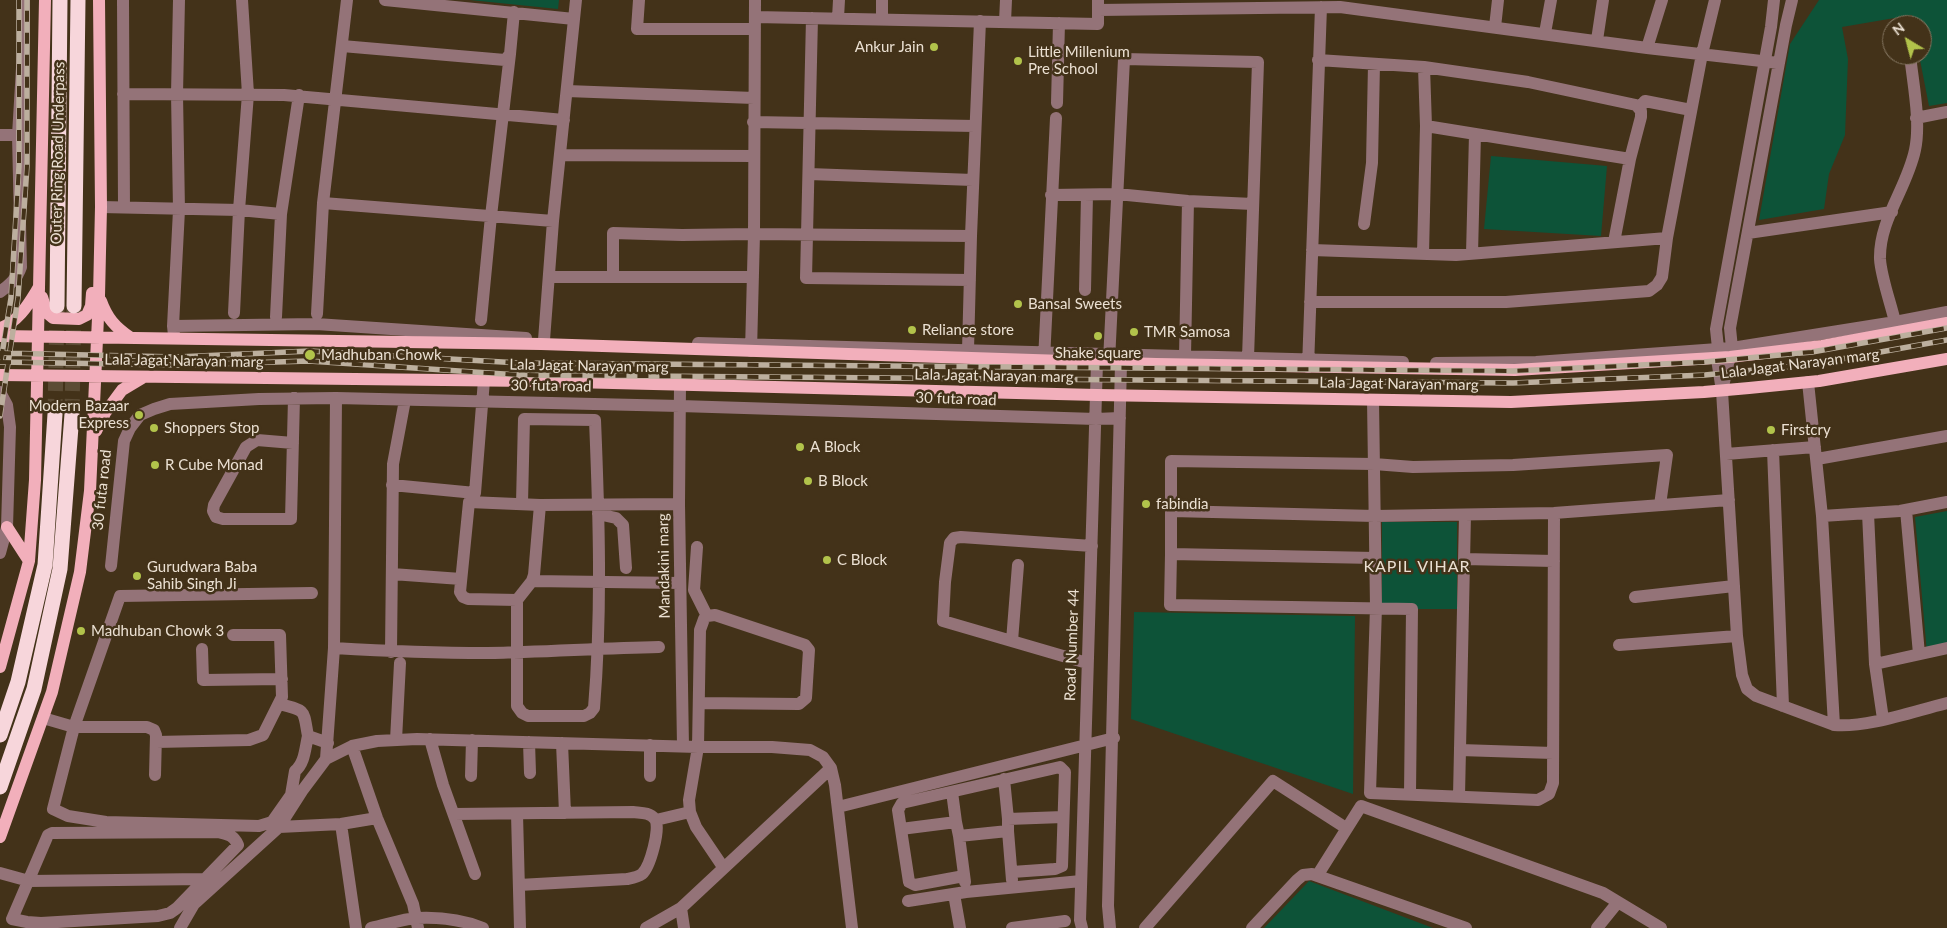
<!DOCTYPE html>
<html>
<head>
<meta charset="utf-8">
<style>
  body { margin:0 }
  #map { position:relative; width:1947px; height:928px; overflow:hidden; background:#433219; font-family:Lato,sans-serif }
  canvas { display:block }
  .north { position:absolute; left:1882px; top:15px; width:50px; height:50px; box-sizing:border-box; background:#433219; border:1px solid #867863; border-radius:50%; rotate:323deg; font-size:14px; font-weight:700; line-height:20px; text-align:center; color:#ebe0d2 }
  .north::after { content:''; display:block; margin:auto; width:18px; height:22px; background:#b2c34b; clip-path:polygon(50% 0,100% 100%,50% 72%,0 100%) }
</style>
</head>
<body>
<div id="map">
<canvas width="1947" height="928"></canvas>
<div class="north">N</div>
</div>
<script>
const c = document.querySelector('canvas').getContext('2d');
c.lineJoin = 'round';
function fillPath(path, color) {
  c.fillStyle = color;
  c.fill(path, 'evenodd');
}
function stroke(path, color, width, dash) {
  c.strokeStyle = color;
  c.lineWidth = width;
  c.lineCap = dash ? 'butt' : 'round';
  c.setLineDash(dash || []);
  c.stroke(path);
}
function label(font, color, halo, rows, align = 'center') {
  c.font = font + ' Lato,sans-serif';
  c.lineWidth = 5;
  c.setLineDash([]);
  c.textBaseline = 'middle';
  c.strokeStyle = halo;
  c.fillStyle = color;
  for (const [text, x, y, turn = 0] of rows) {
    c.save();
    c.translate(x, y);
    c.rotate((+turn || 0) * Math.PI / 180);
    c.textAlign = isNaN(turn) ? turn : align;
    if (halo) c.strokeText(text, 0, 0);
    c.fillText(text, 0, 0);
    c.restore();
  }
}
fillPath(new Path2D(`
  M 470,0 L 559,0 L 558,9 Z
  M 1819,0 L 1947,0 L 1947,103 L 1929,106 L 1919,55 L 1922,55 L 1922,25 L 1914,25 L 1912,15 L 1842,27 L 1848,59 L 1845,135 L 1829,174 L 1824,209 L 1759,220 L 1790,44 Z
  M 1491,156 L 1607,166 L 1601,236 L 1484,229 Z
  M 1947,511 L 1947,648 L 1927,653 L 1915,517 Z
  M 1382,522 L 1457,522 L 1457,609 L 1382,609 Z
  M 1134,612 L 1355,616 L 1353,794 L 1131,719 Z
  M 1309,881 L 1433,928 L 1264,928 Z`), '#0d5338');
stroke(new Path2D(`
  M 55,414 L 57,306
  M 72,414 L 74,306`), '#5c4c35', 15, [15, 8]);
stroke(new Path2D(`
  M 123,0 L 124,207
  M 385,0 L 574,19
  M 639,0 L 637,29 L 755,29
  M 1774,0 L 1771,27 L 1716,329 L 1718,348 L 1717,359 L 1722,391 L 1737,636 L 1742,675 L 1747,689 L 1756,696 L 1834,725 C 1867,728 1914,711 1947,703
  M 1098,10 L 1340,7 L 1647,48 L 1779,63
  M 755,17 L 1098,24 L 1098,0
  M 812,18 L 806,278 L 970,280
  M 838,18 L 839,0
  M 882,19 L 882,0
  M 1005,22 L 1006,0
  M 1495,27 L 1498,0
  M 1545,33 L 1551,0
  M 1597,40 L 1603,0
  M 342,46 L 505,60 L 510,54 L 514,12
  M 1647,48 L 1662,0
  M 1318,60 L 1424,67 L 1528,82 L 1636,105 L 1641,111 L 1641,117 L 1630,159 L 1614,242
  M 567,91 L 754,98
  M 123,94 L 284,95 L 564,120
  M 1057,103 L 1059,23
  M 1639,108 L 1645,101 L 1691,110
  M 1916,118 L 1947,112
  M 753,122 L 975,126
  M 1426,126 L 1630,159
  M 0,135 L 18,135
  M 560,155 L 753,156
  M 809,174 L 973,180
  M 1051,195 L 1117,194 L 1188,201 L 1253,204
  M 323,203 L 553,221
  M 101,207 L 239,210 L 281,214
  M 1364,224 L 1372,163 L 1374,64
  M 1748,233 L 1892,212
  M 1312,250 L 1456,255 L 1667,238
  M 1423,254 L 1426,126 L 1424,67
  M 1472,254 L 1475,134
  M 549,277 L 753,277
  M 613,277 L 613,233 L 682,235 L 754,234 L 971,236
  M 1085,290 L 1087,195
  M 0,292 C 9,285 17,279 21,267 L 18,135 L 24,34 L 24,0
  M 1310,302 L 1506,302 L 1649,291 L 1657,285 L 1662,277 L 1667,238 L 1702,54 L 1715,0
  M 234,313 L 239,210 L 248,94 L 242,0
  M 317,314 L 323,203 L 347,0
  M 276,317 L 281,214 L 299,95
  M 481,320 L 491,216 L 510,54
  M 173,326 L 316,324 L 526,338
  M 1895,329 L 1895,322 C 1891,304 1881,277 1880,259 C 1879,220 1907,188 1915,150 C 1921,122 1913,84 1910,55
  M 174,335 L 173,326 L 179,210 L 177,94 L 179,0
  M 698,343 L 1403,362
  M 541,344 L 544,340 L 553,221 L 576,0
  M 968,350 L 971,236 L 980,21
  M 751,351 L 754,234 L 755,0
  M 1185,356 L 1188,201
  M 1044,360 L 1056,118
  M 1109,361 L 1124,59 L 1258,62 L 1248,358
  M 1436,363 L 1536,362 L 1732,348 L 1895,322 L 1947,312
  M 1308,367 L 1321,7
  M 484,380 L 475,493 L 469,502 L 460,592 L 463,597 L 468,599 L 517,600
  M 1808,382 L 1822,516 L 1834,725
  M 680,385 L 679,504 L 683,746
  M 1723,386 L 1732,348 L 1730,328 L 1786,25 L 1792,0
  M 0,392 L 7,405 L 10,427 L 7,527 L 0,553
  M 1373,400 L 1376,607 L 1370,793 L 1538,800 L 1549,794 L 1553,783 L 1554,513
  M 293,443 L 257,440 L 246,447 L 214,505 L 213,511 L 216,517 L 223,519 L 291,519 L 294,398
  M 1773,450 L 1783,706
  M 1726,454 L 1815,447
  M 1817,459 L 1947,436
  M 392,485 L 475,493
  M 469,502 L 540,505 L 679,504
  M 522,503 L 524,419 L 595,420 C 599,516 602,612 594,708 L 590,713 L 584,716 L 528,716 L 522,713 L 517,706 L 517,600 L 532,581 L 534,575 L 540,505
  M 1906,510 L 1919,654
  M 1172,511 L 1375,516 L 1554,513 L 1729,500
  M 1868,513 L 1875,664 L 1883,719
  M 598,514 L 616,518 L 623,525 L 626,568
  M 1822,516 L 1900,511 L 1947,502
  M 697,547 L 694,590 L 707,616
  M 1171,554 L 1170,605 L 1412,609 L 1410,794
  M 1375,558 L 1171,554 L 1171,461 L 1374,464 L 1413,467 L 1513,465 L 1667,455 L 1660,505
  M 1464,559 L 1554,561
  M 111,566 L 124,441 L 130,428 L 140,415 L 154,409 L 170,404 L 259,399 L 336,398 L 680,406 L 1096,419 L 1120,418
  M 392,574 L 461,579
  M 532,581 L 680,583
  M 1635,597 L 1734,586
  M 1012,641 L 1018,565
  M 1619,645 L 1737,636
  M 334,648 C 385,651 436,653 487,653 C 545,652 602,648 659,647
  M 202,649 L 203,680 L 282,679
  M 391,652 L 393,464 L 405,400
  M 1087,663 L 943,621 L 945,582 L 950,543 L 954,538 L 961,537 L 1092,546
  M 1875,664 L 1947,648
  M 699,703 L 799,704 L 806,698 L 809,650 L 805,645 L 715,615 L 707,616 L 704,619 L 700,630 L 698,747 L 689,800 L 690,812 L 696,827 L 723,867
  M 279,704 C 307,711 303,709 308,736 L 328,743
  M 43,718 L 74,727 L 147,727 L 154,730 L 156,735 L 155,775
  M 308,736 C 305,748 305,763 295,771 L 291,795 L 272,822 L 259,826 L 106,822 L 68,816 L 53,809 L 74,727 L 120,596 L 312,593
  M 430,739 L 443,785 L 475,874
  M 396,740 L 400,663
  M 156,742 L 249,740 L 263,735 L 282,697 L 280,635 L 233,635
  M 529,742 L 530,773
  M 562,743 L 565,813
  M 352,746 L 377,818 L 413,904 L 418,928
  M 1460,750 L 1553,753
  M 326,759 L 334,648 L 336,398
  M 471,776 L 472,740
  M 650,776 L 650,745
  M 1004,779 L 1008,819
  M 952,792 L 956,822
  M 1459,796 L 1465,515
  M 838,807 L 1114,738
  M 454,814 L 633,812 C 641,813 649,812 655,819 C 661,828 650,867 642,874 C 638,877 632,878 627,879 L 519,885
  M 517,814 L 520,928
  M 656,820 L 690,812
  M 341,824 L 356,928
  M 279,827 L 341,824 L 377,818
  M 901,829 L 956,822 L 959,836
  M 1008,831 L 1008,819 L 1063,817
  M 218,832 C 227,834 234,835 238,845 L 177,908 L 170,913 L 158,916 L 41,923 L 27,922 L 12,919 L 48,835 L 52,833 Z
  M 0,873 L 29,881 L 205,879
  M 964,876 L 915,885 L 909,882 L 898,810 L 902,803 L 1060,767 L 1065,772 L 1062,866 L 1055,869 L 1012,872
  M 1317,876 L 1361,806 L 1603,893 L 1661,928
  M 965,882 L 959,836 L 1008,831 L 1012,880
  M 954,894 L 960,928
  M 908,901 L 966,892 L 1081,881
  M 681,908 L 684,928
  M 180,928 L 194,904 L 279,827 L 302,791 L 326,759 L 352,746 L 377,741 L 417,739 L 698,747 L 772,747 L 810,750 L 823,757 L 831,768 L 835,785 L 852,928
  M 371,928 C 386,925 402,919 417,918 C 438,917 463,920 483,928
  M 646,928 L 681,908 L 831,768
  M 1012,928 L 1065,921
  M 1082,928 L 1080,920 L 1097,362
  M 1110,928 L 1108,906 L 1121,363
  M 1145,928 L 1273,781 L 1346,828
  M 1252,928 L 1297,880 L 1303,875 L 1312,874 L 1466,928
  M 1597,928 L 1618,902`), '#947378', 12);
stroke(new Path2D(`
  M 42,297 L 47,313 L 53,318 L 79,319 L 87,315 L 91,306 L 92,293
  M 101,301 C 107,318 115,327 131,338
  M 0,328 C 19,322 29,303 39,287
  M 0,336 L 541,344 L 1156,364 L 1515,370 L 1730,357 L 1822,346 L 1947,323
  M 0,375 L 532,381 L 1097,395 L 1511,402 L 1704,392 L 1749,388 L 1819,381 L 1947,359
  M 96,431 L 105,413 L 122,390 L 142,378
  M 7,527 L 29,561
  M 0,667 L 29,561 L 35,480 L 45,0
  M 0,837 L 52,692 L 80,572 L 90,491 L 99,296 L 101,207 L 99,0`), '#f2afbb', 12);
stroke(new Path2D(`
  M 57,306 L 60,0
  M 74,306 L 78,0
  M 0,735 L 18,682 L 45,565 L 55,414
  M 0,787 L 34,689 L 60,569 L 72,414`), '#f7d6db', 15);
const rail = new Path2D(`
  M 0,353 L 177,357 L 310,351 L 520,363 L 1513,371 L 1704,362 L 1812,352 L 1947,328
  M 1,360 L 11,298 L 19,166 L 19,0
  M 0,362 L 178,365 L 309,361 L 519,375 L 1513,383 L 1705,375 L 1814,364 L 1947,340
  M 0,416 L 18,298 L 27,166 L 27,0`);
stroke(rail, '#bcaf9e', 5.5);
stroke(rail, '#433219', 4, [11]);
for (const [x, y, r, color] of [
  [934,47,5,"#b2c34b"],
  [1018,61,5,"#b2c34b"],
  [1018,304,5,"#b2c34b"],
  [912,330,5,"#b2c34b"],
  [1134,332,5,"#b2c34b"],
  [1098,336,5,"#b2c34b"],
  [310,355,6,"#b2c34b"],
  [139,415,5,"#b2c34b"],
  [154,428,5,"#b2c34b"],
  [1771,430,5,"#b2c34b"],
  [800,447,5,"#b2c34b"],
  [155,465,5,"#b2c34b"],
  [808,481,5,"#b2c34b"],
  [1146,504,5,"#b2c34b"],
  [827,560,5,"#b2c34b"],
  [137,576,5,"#b2c34b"],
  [81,631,5,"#b2c34b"]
]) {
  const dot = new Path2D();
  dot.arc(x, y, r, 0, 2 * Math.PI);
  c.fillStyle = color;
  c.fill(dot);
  stroke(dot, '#433219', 2);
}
label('15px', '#ebe0d2', '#433219', [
  ["Ankur Jain",924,47,"right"],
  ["Little Millenium",1028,52],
  ["Pre School",1028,69],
  ["Bansal Sweets",1028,304],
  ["Reliance store",922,330],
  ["TMR Samosa",1144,332],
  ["Shake square",1098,353,"center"],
  ["Madhuban Chowk",321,355],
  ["Modern Bazaar",129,406,"right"],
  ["Express",129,423,"right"],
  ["Shoppers Stop",164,428],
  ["Firstcry",1781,430],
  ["A Block",810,447],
  ["R Cube Monad",165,465],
  ["B Block",818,481],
  ["fabindia",1156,504],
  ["C Block",837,560],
  ["Gurudwara Baba",147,567],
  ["Sahib Singh Ji",147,584],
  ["Madhuban Chowk 3",91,631]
], 'left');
label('15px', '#ebe0d2', '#433219', [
  ["Outer Ring Road Underpass",58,153,-89],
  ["Lala Jagat Narayan marg",184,361,1],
  ["Lala Jagat Narayan marg",1800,364,-7],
  ["Lala Jagat Narayan marg",589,366,1],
  ["Lala Jagat Narayan marg",994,376,1],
  ["Lala Jagat Narayan marg",1399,384,1],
  ["30 futa road",551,386,1],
  ["30 futa road",956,399,2],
  ["30 futa road",102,490,-84],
  ["Mandakini marg",664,566,-91],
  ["Road Number 44",1072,645,-88]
]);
c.letterSpacing = '1px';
label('16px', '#ebe0d2', '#433219', [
  ["KAPIL VIHAR",1417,567]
]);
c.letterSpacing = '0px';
</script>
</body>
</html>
